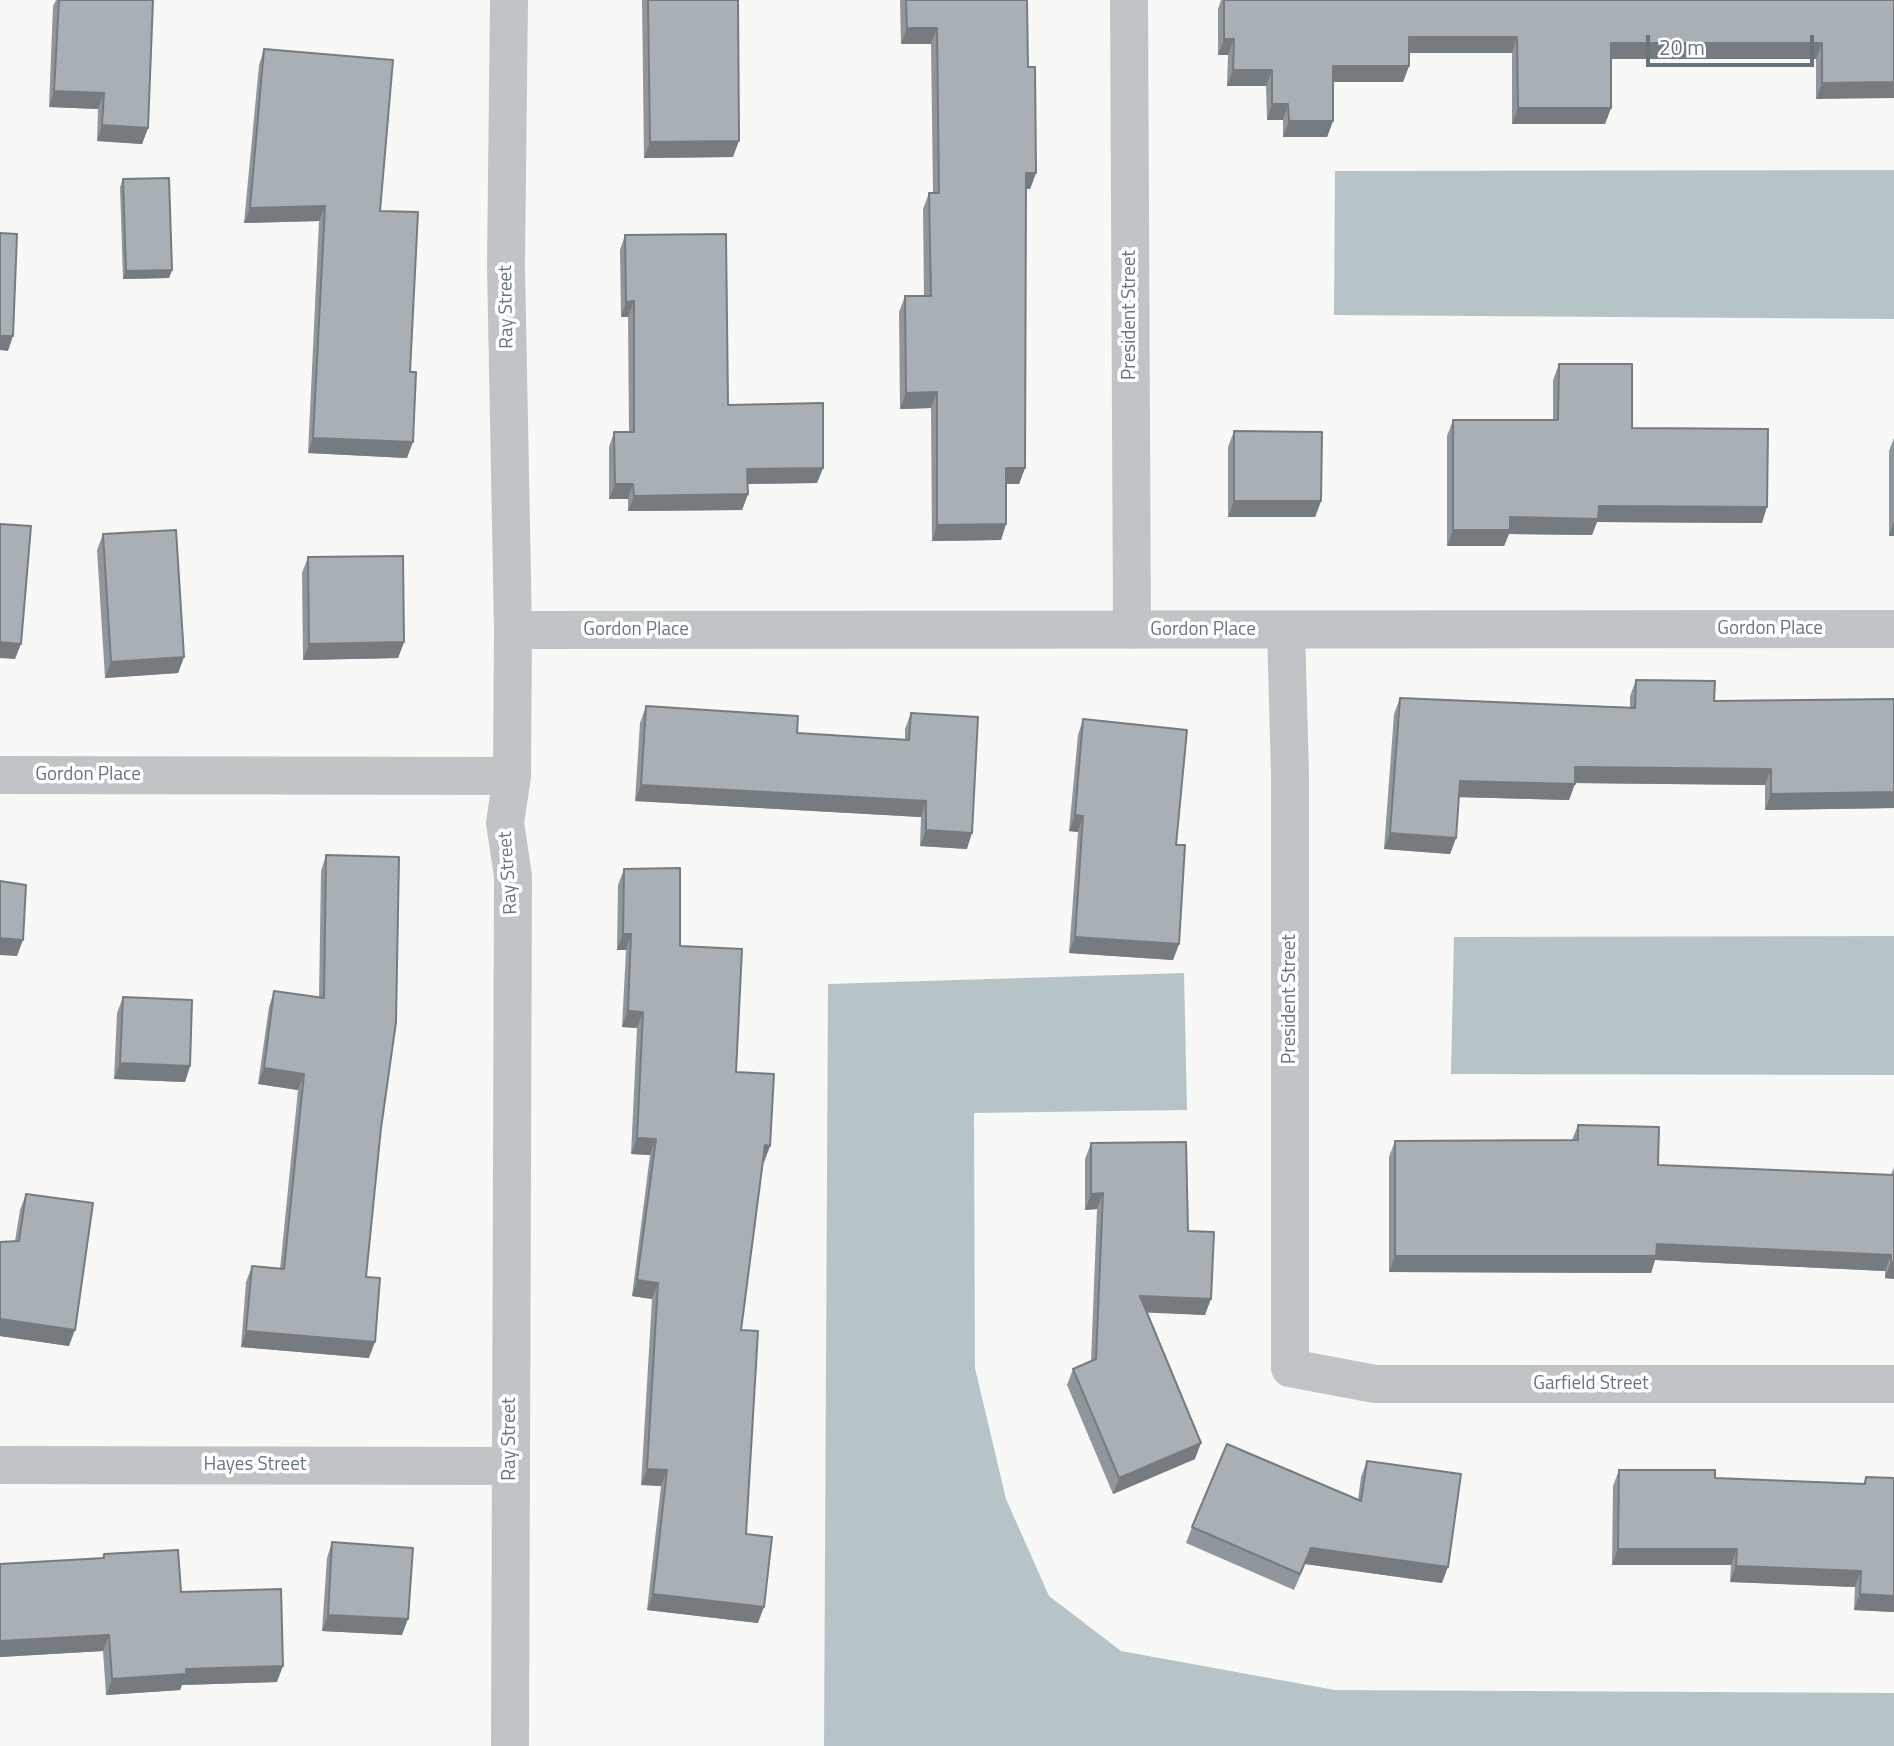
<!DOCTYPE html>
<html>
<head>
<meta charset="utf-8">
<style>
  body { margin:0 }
  #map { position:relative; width:1894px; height:1746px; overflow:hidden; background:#f8f8f6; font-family:"Titillium Web",sans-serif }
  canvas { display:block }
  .scale { position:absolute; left:1646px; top:35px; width:168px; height:32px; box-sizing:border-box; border:4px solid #66767f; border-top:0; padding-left:9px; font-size:21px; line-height:24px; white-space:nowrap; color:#66767f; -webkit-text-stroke:5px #fff; paint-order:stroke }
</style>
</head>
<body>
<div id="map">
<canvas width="1894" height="1746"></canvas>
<div class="scale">20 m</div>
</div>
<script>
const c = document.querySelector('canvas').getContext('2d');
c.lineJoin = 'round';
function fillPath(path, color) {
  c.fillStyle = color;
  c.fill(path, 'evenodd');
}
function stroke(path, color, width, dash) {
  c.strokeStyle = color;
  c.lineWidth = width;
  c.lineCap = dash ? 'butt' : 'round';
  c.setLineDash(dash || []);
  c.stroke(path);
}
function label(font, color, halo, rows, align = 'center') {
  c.font = font + ' "Titillium Web",sans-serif';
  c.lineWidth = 7;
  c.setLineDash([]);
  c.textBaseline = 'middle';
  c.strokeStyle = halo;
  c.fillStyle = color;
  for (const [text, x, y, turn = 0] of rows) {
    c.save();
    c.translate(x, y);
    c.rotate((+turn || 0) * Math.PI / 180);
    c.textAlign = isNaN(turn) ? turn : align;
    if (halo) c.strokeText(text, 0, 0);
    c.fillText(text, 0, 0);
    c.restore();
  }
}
fillPath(new Path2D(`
  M 1894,170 L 1894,319 L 1334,315 L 1335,171 Z
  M 1894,936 L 1894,1075 L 1451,1074 L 1454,937 Z
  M 1184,973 L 1187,1110 L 974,1113 L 975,1368 L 1006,1499 L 1049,1596 L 1121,1651 L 1335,1690 L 1894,1693 L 1894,1746 L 824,1746 L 828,984 Z`), '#b7c4c7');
stroke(new Path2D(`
  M 509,0 L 506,265 L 513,630 L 512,776 L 505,823 L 513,876 L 510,1746
  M 1129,0 L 1132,630
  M 513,630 L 1894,629
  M 1286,630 L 1290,774 L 1290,1368 L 1375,1384 L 1894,1384
  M 0,775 L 512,776
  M 0,1465 L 510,1466`), '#c0c4c7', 38);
fillPath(new Path2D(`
  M 56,0 L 153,0 L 148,128 L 142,144 L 97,141 L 98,109 L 49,107 L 53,6 Z
  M 642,0 L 738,0 L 733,157 L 644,158 Z
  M 900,0 L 1027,0 L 1028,67 L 1036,173 L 1030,189 L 1026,189 L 1025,468 L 1019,484 L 1006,484 L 1006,524 L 1001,540 L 932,541 L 931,408 L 900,409 L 899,312 L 905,296 L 924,296 L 923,209 L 929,193 L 933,193 L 931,44 L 901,44 Z
  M 1221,0 L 1894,0 L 1816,99 L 1816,59 L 1611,59 L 1611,108 L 1605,124 L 1512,124 L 1512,53 L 1409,53 L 1409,66 L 1403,82 L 1333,82 L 1333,121 L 1327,137 L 1283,137 L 1283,120 L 1267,120 L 1266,86 L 1227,86 L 1228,55 L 1218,55 L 1218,9 Z
  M 264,49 L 380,211 L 410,372 L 407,458 L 308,453 L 319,221 L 244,223 L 259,65 Z
  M 123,179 L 172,270 L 169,278 L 123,279 L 120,187 Z
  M 625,235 L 728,405 L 823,468 L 817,483 L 748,484 L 748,494 L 742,510 L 628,511 L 628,499 L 609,499 L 609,447 L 614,432 L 629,432 L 628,317 L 621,317 L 620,250 Z
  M 1559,364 L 1632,428 L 1762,523 L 1597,522 L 1592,535 L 1509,534 L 1504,546 L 1447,546 L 1447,436 L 1453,420 L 1553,420 L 1553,380 Z
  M 1234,431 L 1321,501 L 1315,517 L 1228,517 L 1228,447 Z
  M 1894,438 L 1894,536 L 1889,536 L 1889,451 Z
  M 103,534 L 184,657 L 178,673 L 105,678 L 97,550 Z
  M 308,557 L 404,642 L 398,658 L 303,660 L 302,573 Z
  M 1636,680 L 1714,701 L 1894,699 L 1894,808 L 1765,810 L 1765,785 L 1575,783 L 1569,800 L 1458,797 L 1456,838 L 1450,854 L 1384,849 L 1394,714 L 1400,698 L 1630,707 L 1630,696 Z
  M 646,706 L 797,733 L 905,740 L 905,729 L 911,713 L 967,849 L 920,846 L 921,817 L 635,801 L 640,723 Z
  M 1083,719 L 1176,845 L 1179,944 L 1173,960 L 1069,953 L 1078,832 L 1069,831 L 1078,735 Z
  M 326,855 L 381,1128 L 366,1277 L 369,1358 L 241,1347 L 246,1282 L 252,1266 L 280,1269 L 298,1090 L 258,1084 L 269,1007 L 274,991 L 319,997 L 321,871 Z
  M 624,869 L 680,946 L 736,1072 L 770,1146 L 764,1162 L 763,1162 L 741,1330 L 746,1534 L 758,1623 L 647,1610 L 661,1486 L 641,1485 L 652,1299 L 632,1296 L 650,1155 L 631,1154 L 637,1028 L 622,1027 L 626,950 L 617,950 L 618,885 Z
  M 123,997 L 190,1066 L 185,1082 L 114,1079 L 117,1013 Z
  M 1578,1125 L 1658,1165 L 1891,1175 L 1894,1167 L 1894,1279 L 1885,1278 L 1885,1271 L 1655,1260 L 1651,1273 L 1389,1272 L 1389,1157 L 1395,1141 L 1572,1140 Z
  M 1091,1143 L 1188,1231 L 1205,1315 L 1147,1312 L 1195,1459 L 1113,1494 L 1067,1385 L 1073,1369 L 1091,1362 L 1097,1209 L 1085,1210 L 1085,1159 Z
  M 26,1194 L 69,1346 L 0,1336 L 0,1242 L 15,1241 L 20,1210 Z
  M 1367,1461 L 1442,1583 L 1305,1564 L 1294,1590 L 1186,1543 L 1192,1527 L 1358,1500 L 1361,1477 Z
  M 1619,1470 L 1715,1478 L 1863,1484 L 1866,1477 L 1894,1612 L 1854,1610 L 1855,1587 L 1730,1582 L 1731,1565 L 1612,1565 L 1613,1486 Z
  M 332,1542 L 402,1635 L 322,1631 L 327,1558 Z
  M 104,1554 L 181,1592 L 277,1682 L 182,1685 L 180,1690 L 106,1695 L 103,1651 L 0,1657 L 0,1564 L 102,1558 Z`), '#90979c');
fillPath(new Path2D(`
  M 907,28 L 937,28 L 931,44 L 901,44 Z
  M 1409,37 L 1517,37 L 1512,53 L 1403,53 Z
  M 1224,39 L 1234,39 L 1228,55 L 1218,55 Z
  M 1611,43 L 1822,43 L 1816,59 L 1605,59 Z
  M 1333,66 L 1409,66 L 1403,82 L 1328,82 Z
  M 1233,70 L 1272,70 L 1266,86 L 1227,86 Z
  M 1894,82 L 1894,98 L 1816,99 L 1822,83 Z
  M 54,91 L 104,93 L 98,109 L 49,107 Z
  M 1272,104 L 1288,104 L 1283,120 L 1267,120 Z
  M 1518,108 L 1611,108 L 1605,124 L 1512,124 Z
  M 1289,121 L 1333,121 L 1327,137 L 1283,137 Z
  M 102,125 L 148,128 L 142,144 L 97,141 Z
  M 739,141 L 733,157 L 644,158 L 650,142 Z
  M 1026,173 L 1036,173 L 1030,189 L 1020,189 Z
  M 325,206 L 319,221 L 244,223 L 250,208 Z
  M 172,270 L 169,278 L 123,279 L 126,271 Z
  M 634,301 L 628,317 L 621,317 L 626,302 Z
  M 0,336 L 13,336 L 8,351 L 0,350 Z
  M 937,392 L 931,408 L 900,409 L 906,393 Z
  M 313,438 L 413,442 L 407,458 L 308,453 Z
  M 823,468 L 817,483 L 742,484 L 747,469 Z
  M 1006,468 L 1025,468 L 1019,484 L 1000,484 Z
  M 615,484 L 633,484 L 628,499 L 609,499 Z
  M 748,494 L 742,510 L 628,511 L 634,496 Z
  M 1234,501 L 1321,501 L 1315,517 L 1228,517 Z
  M 1599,506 L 1767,507 L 1762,523 L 1597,522 L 1592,535 L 1509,534 L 1504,546 L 1447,546 L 1453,530 L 1510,517 Z
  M 1894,521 L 1894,536 L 1889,536 Z
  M 1006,524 L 1001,540 L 932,541 L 937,525 Z
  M 0,642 L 21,644 L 15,659 L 0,658 Z
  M 404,642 L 398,658 L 303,660 L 309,644 Z
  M 184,657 L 178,673 L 105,678 L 111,662 Z
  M 1575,767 L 1771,769 L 1765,785 L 1570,783 Z
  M 1460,781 L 1575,784 L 1569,800 L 1454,797 Z
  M 641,785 L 926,801 L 921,817 L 635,801 Z
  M 1894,792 L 1894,808 L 1765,810 L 1771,794 Z
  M 1075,815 L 1083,816 L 1078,832 L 1069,831 Z
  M 926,830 L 972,833 L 967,849 L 920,846 Z
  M 1390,833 L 1456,838 L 1450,854 L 1384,849 Z
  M 623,934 L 631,934 L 626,950 L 617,950 Z
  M 1075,937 L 1179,944 L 1173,960 L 1069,953 Z
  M 0,938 L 23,940 L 17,956 L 0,955 Z
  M 628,1011 L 643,1012 L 637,1028 L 622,1027 Z
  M 120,1063 L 190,1066 L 185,1082 L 114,1079 Z
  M 264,1068 L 304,1074 L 298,1090 L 258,1084 Z
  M 637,1138 L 656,1139 L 650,1155 L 631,1154 Z
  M 765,1145 L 770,1146 L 764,1162 L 759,1161 Z
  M 1103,1193 L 1097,1209 L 1085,1210 L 1091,1194 Z
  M 1657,1244 L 1891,1255 L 1885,1271 L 1655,1260 L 1651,1273 L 1389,1272 L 1395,1256 Z
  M 1891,1262 L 1894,1262 L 1894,1279 L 1885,1278 Z
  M 637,1280 L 658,1283 L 652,1299 L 632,1296 Z
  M 1140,1296 L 1211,1299 L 1205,1315 L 1134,1312 Z
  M 0,1319 L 75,1330 L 69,1346 L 0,1336 Z
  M 246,1331 L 375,1342 L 369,1358 L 241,1347 Z
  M 1201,1443 L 1195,1459 L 1113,1494 L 1119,1478 Z
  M 647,1469 L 667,1470 L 661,1486 L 641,1485 Z
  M 1311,1548 L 1448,1567 L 1442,1583 L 1305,1564 L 1294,1590 Z
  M 1618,1549 L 1737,1549 L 1731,1565 L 1612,1565 Z
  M 1736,1566 L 1861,1571 L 1855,1587 L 1730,1582 Z
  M 653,1594 L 764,1607 L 758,1623 L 647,1610 Z
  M 1860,1594 L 1894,1596 L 1894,1612 L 1854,1610 Z
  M 328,1615 L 408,1619 L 402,1635 L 322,1631 Z
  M 109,1635 L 103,1651 L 0,1657 L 0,1641 Z
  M 283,1666 L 277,1682 L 182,1685 L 180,1690 L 106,1695 L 112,1679 L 186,1669 Z`), '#767b7f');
const building = new Path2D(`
  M 59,0 L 153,0 L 148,128 L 102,125 L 104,93 L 54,91 Z
  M 648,0 L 738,0 L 739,141 L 650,142 Z
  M 906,0 L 1027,0 L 1028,67 L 1035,67 L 1036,173 L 1026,173 L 1025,468 L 1006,468 L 1006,524 L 937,525 L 937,392 L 906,393 L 905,296 L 931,296 L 929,193 L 939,193 L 937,28 L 907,28 Z
  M 1224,0 L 1894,0 L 1894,82 L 1822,83 L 1822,43 L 1611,43 L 1611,108 L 1518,108 L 1517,37 L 1409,37 L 1409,66 L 1333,66 L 1333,121 L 1289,121 L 1288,104 L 1272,104 L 1272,70 L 1233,70 L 1234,39 L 1224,39 Z
  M 264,49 L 393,60 L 380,211 L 418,212 L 410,372 L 416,372 L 413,442 L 313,438 L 325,206 L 250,208 Z
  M 169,178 L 172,270 L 126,271 L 123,179 Z
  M 0,233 L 17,234 L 13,336 L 0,336 Z
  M 726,234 L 728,405 L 823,403 L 823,468 L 747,469 L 748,494 L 634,496 L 633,484 L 615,484 L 614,432 L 634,432 L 634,301 L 626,302 L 625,235 Z
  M 1559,364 L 1632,364 L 1632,428 L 1768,429 L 1767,507 L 1599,506 L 1598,519 L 1510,517 L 1510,530 L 1453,530 L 1453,420 L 1558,420 Z
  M 1234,431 L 1322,432 L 1321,501 L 1234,501 Z
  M 0,524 L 31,526 L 21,644 L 0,642 Z
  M 176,530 L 184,657 L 111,662 L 103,534 Z
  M 403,556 L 404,642 L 309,644 L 308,557 Z
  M 1636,680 L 1715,681 L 1714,701 L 1894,699 L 1894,792 L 1771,794 L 1771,769 L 1575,767 L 1575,784 L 1460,781 L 1456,838 L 1390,833 L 1400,698 L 1635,708 Z
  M 646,706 L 798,716 L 797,733 L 909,740 L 911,713 L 978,717 L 972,833 L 926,830 L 926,801 L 641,785 Z
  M 1083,719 L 1187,730 L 1176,845 L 1185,845 L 1179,944 L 1075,937 L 1083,816 L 1075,815 Z
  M 326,855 L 399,857 L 396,1022 L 381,1128 L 366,1277 L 380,1278 L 375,1342 L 246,1331 L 252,1266 L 284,1269 L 304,1074 L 264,1068 L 274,991 L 324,998 Z
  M 680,868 L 680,946 L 742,949 L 736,1072 L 774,1074 L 770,1146 L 765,1145 L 741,1330 L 758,1331 L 746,1534 L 772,1537 L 764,1607 L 653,1594 L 667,1470 L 647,1469 L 658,1283 L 637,1280 L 656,1139 L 637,1138 L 643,1012 L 628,1011 L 631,934 L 623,934 L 624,869 Z
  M 0,881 L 26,885 L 23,940 L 0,938 Z
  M 123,997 L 192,1000 L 190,1066 L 120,1063 Z
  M 1578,1125 L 1659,1127 L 1658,1165 L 1894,1175 L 1894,1262 L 1891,1262 L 1891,1255 L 1657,1244 L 1656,1256 L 1395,1256 L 1395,1141 L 1578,1140 Z
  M 1186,1142 L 1188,1231 L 1214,1232 L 1211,1299 L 1140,1296 L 1201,1443 L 1119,1478 L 1073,1369 L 1096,1359 L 1103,1193 L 1091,1194 L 1091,1143 Z
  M 26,1194 L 93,1203 L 75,1330 L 0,1319 L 0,1242 L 19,1241 Z
  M 1227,1444 L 1361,1501 L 1367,1461 L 1461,1474 L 1448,1567 L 1311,1548 L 1300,1574 L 1192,1527 Z
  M 1619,1470 L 1715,1470 L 1715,1478 L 1865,1484 L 1866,1477 L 1894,1478 L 1894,1596 L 1860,1594 L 1861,1571 L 1736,1566 L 1737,1549 L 1618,1549 Z
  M 332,1542 L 413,1548 L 408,1619 L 328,1615 Z
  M 178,1550 L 181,1592 L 281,1589 L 283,1666 L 186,1669 L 186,1674 L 112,1679 L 109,1635 L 0,1641 L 0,1564 L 104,1558 L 104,1554 Z`);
fillPath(building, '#a8b0b5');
stroke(building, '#767b7f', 2);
label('19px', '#66767f', '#fff', [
  ["Ray Street",507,307,-91],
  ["President Street",1130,315,-90],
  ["Gordon Place",1770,629],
  ["Gordon Place",636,630],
  ["Gordon Place",1203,630],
  ["Gordon Place",88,775],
  ["Ray Street",509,873,-94],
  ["President Street",1290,999,-90],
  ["Garfield Street",1591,1384],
  ["Ray Street",510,1439,-90],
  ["Hayes Street",255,1465]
]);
</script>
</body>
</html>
